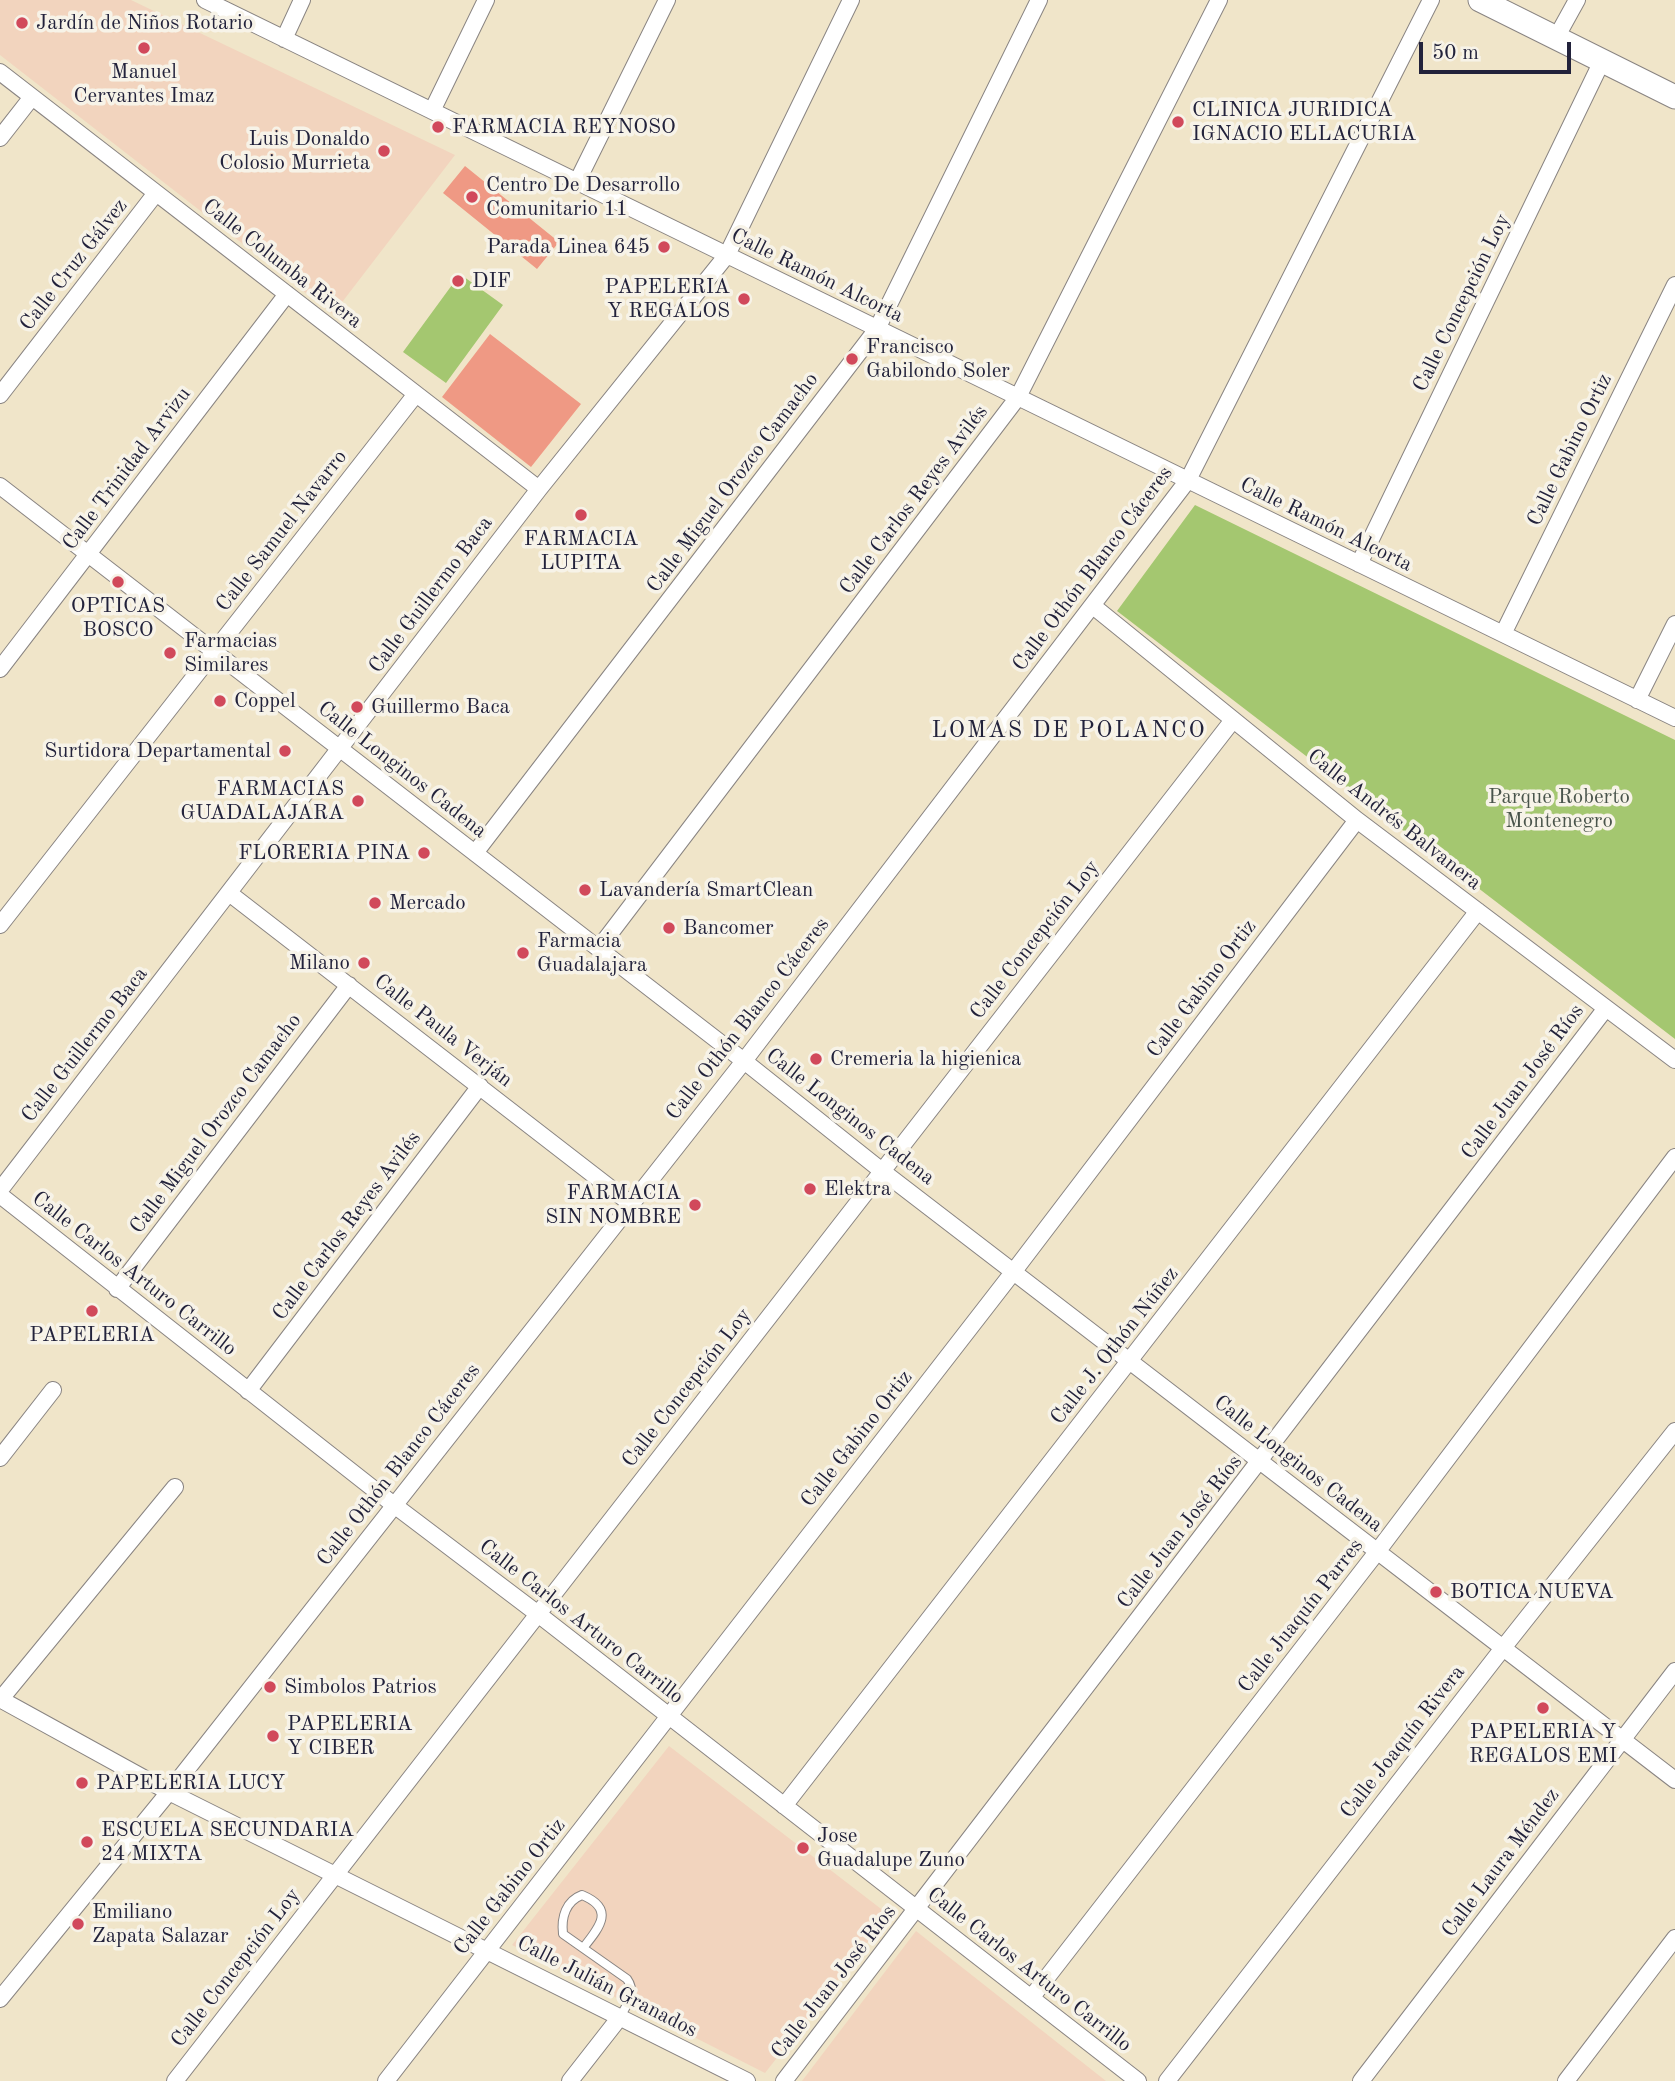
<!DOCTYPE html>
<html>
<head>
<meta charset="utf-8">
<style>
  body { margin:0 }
  #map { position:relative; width:1675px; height:2081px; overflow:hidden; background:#f0e5c9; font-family:"Old Standard TT",serif }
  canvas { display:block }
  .scale { position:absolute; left:1419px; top:42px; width:152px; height:32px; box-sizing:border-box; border:4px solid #22223b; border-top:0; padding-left:9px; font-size:21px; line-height:24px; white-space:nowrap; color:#22223b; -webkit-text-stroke:5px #f7f3e8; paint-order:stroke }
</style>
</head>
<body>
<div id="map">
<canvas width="1675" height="2081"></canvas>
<div class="scale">50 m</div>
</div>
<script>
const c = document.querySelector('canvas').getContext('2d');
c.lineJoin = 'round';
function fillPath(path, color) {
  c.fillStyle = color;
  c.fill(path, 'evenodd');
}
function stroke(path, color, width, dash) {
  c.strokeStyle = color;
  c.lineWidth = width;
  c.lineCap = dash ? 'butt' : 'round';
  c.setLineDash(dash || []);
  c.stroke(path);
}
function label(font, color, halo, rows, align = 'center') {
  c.font = font + ' "Old Standard TT",serif';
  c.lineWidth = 7;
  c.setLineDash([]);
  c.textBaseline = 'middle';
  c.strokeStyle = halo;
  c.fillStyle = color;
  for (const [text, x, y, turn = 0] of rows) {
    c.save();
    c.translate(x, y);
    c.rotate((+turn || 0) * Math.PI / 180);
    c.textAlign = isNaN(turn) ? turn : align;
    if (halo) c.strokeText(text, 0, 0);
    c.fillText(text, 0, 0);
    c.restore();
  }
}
fillPath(new Path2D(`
  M 0,0 L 131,0 L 455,155 L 333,314 L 0,55 Z
  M 669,1746 L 889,1915 L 765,2073 L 512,1945 Z
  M 916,1931 L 1106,2081 L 802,2081 Z`), '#f2d4be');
fillPath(new Path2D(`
  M 460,274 L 503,305 L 446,383 L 403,352 Z
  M 1195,505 L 1675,740 L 1675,1039 L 1117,611 Z`), '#a4c770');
fillPath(new Path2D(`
  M 465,166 L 559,242 L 537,269 L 443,193 Z
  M 490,334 L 581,404 L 531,467 L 442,397 Z`), '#ef9984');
const lane = new Path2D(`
  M 583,1948 C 599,1928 616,1909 582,1895 C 566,1901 561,1917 563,1934 L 627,1979 C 637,1993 627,2004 620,2017`);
const street = new Path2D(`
  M 205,0 L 1675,718
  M 1556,38 L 1577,0
  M 284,39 L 302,0
  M 0,72 L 539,489
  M 432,111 L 486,0
  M 0,138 L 32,97
  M 577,182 L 667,0
  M 0,395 L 156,193
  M 0,486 L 744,1061 L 882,1171 L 1675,1780
  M 1359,564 L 1602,61
  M 1093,606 L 1357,820 L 1675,1060
  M 1503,634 L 1675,285
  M 0,669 L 287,294
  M 1637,700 L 1675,624
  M 475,853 L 877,329 L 1039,0
  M 229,893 L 631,1204
  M 0,925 L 416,394
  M 599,948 L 1018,397 L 1219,0
  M 0,1190 L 539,489 L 727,255 L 851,0
  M 0,1195 L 394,1505 L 538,1614 L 1138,2081
  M 117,1289 L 349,985
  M 248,1391 L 480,1086
  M 0,1458 L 53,1390
  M 0,1699 L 169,1792 L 747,2081
  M 0,1700 L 175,1487
  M 784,1806 L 1478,911
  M 1031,1998 L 1377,1552 L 1675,1157
  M 0,1999 L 169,1792 L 744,1061 L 1188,480 L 1431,0
  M 175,2081 L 1233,720
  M 386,2081 L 1014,1271 L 1357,820
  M 570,2081 L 620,2017
  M 784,2081 L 1606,1008
  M 1167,2081 L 1503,1648 L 1675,1431
  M 1361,2081 L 1675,1671
  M 1566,2081 L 1675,1938`);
const secondary = new Path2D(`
  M 1480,0 L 1675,97`);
stroke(lane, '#898482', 10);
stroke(street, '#898482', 18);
stroke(secondary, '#898482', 25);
stroke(lane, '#fff', 8);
stroke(street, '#fff', 16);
stroke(secondary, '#fff', 23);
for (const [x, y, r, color] of [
  [22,23,7,"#d1495b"],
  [144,48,7,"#d1495b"],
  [1178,122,7,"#d1495b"],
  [438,127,7,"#d1495b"],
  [384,151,7,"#d1495b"],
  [472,197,7,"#d1495b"],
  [664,247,7,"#d1495b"],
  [458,281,7,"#d1495b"],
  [744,299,7,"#d1495b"],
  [852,359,7,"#d1495b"],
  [581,515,7,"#d1495b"],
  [118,582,7,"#d1495b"],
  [170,653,7,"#d1495b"],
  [220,701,7,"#d1495b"],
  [357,707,7,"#d1495b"],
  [285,751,7,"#d1495b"],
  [358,801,7,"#d1495b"],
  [424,853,7,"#d1495b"],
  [585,890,7,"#d1495b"],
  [375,903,7,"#d1495b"],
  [669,928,7,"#d1495b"],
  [523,953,7,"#d1495b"],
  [364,963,7,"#d1495b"],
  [816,1059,7,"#d1495b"],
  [810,1189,7,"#d1495b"],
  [695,1205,7,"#d1495b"],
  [92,1311,7,"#d1495b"],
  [1436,1592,7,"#d1495b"],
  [270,1687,7,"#d1495b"],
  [1543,1708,7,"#d1495b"],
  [273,1736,7,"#d1495b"],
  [82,1783,7,"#d1495b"],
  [87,1842,7,"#d1495b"],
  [803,1848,7,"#d1495b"],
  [78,1924,7,"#d1495b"]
]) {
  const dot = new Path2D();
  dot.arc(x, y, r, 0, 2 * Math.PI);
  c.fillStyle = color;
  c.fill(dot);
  stroke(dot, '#f7f3e8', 2.5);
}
label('21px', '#22223b', '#f7f3e8', [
  ["Jardín de Niños Rotario",36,23],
  ["Manuel",144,72,"center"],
  ["Cervantes Imaz",144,96,"center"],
  ["CLINICA JURIDICA",1192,110],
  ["IGNACIO ELLACURIA",1192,134],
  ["FARMACIA REYNOSO",452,127],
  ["Luis Donaldo",370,139,"right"],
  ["Colosio Murrieta",370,163,"right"],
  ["Centro De Desarrollo",486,185],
  ["Comunitario 11",486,209],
  ["Parada Linea 645",650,247,"right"],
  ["DIF",472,281],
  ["PAPELERIA",730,287,"right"],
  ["Y REGALOS",730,311,"right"],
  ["Francisco",866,347],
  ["Gabilondo Soler",866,371],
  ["FARMACIA",581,539,"center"],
  ["LUPITA",581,563,"center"],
  ["OPTICAS",118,606,"center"],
  ["BOSCO",118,630,"center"],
  ["Farmacias",184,641],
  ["Similares",184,665],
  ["Coppel",234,701],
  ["Guillermo Baca",371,707],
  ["Surtidora Departamental",271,751,"right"],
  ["FARMACIAS",344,789,"right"],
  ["GUADALAJARA",344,813,"right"],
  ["FLORERIA PINA",410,853,"right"],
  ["Lavandería SmartClean",599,890],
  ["Mercado",389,903],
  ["Bancomer",683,928],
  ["Farmacia",537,941],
  ["Guadalajara",537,965],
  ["Milano",350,963,"right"],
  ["Cremeria la higienica",830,1059],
  ["Elektra",824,1189],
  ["FARMACIA",681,1193,"right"],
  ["SIN NOMBRE",681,1217,"right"],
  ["PAPELERIA",92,1335,"center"],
  ["BOTICA NUEVA",1450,1592],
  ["Simbolos Patrios",284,1687],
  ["PAPELERIA",287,1724],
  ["Y CIBER",287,1748],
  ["PAPELERIA Y",1543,1732,"center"],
  ["REGALOS EMI",1543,1756,"center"],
  ["PAPELERIA LUCY",96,1783],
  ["ESCUELA SECUNDARIA",101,1830],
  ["24 MIXTA",101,1854],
  ["Jose",817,1836],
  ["Guadalupe Zuno",817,1860],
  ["Emiliano",92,1912],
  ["Zapata Salazar",92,1936]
], 'left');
label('21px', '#22223b', '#f7f3e8', [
  ["Calle Columba Rivera",282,264,38],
  ["Calle Cruz Gálvez",74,265,-52],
  ["Calle Ramón Alcorta",817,276,26],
  ["Calle Concepción Loy",1462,303,-64],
  ["Calle Gabino Ortiz",1570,450,-64],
  ["Calle Trinidad Arvizu",127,469,-53],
  ["Calle Miguel Orozco Camacho",733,483,-53],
  ["Calle Carlos Reyes Avilés",914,500,-53],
  ["Calle Ramón Alcorta",1326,525,26],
  ["Calle Samuel Navarro",282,531,-52],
  ["Calle Othón Blanco Cáceres",1093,569,-53],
  ["Calle Guillermo Baca",431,595,-53],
  ["Calle Longinos Cadena",402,770,38],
  ["Calle Andrés Balvanera",1394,820,38],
  ["Calle Concepción Loy",1035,940,-52],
  ["Calle Gabino Ortiz",1202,989,-53],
  ["Calle Othón Blanco Cáceres",748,1019,-52],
  ["Calle Paula Verján",443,1031,38],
  ["Calle Guillermo Baca",85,1045,-52],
  ["Calle Juan José Ríos",1523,1082,-53],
  ["Calle Longinos Cadena",850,1117,38],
  ["Calle Miguel Orozco Camacho",216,1124,-53],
  ["Calle Carlos Reyes Avilés",347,1226,-53],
  ["Calle Carlos Arturo Carrillo",134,1274,38],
  ["Calle J. Othón Núñez",1115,1346,-52],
  ["Calle Concepción Loy",687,1388,-52],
  ["Calle Gabino Ortiz",857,1439,-52],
  ["Calle Longinos Cadena",1298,1464,38],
  ["Calle Othón Blanco Cáceres",399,1465,-52],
  ["Calle Juan José Ríos",1180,1532,-52],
  ["Calle Juaquín Parres",1301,1616,-52],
  ["Calle Carlos Arturo Carrillo",581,1622,38],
  ["Calle Joaquín Rivera",1403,1742,-52],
  ["Calle Laura Méndez",1501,1863,-53],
  ["Calle Gabino Ortiz",510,1887,-52],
  ["Calle Concepción Loy",236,1968,-52],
  ["Calle Carlos Arturo Carrillo",1029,1970,38],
  ["Calle Juan José Ríos",834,1982,-52],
  ["Calle Julián Granados",607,1987,27]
]);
label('21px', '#49544b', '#f7f3e8', [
  ["Parque Roberto",1559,797],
  ["Montenegro",1559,821]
]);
c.letterSpacing = '2px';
label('23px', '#22223b', '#f7f3e8', [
  ["LOMAS DE POLANCO",1069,731]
]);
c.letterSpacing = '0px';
</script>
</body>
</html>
